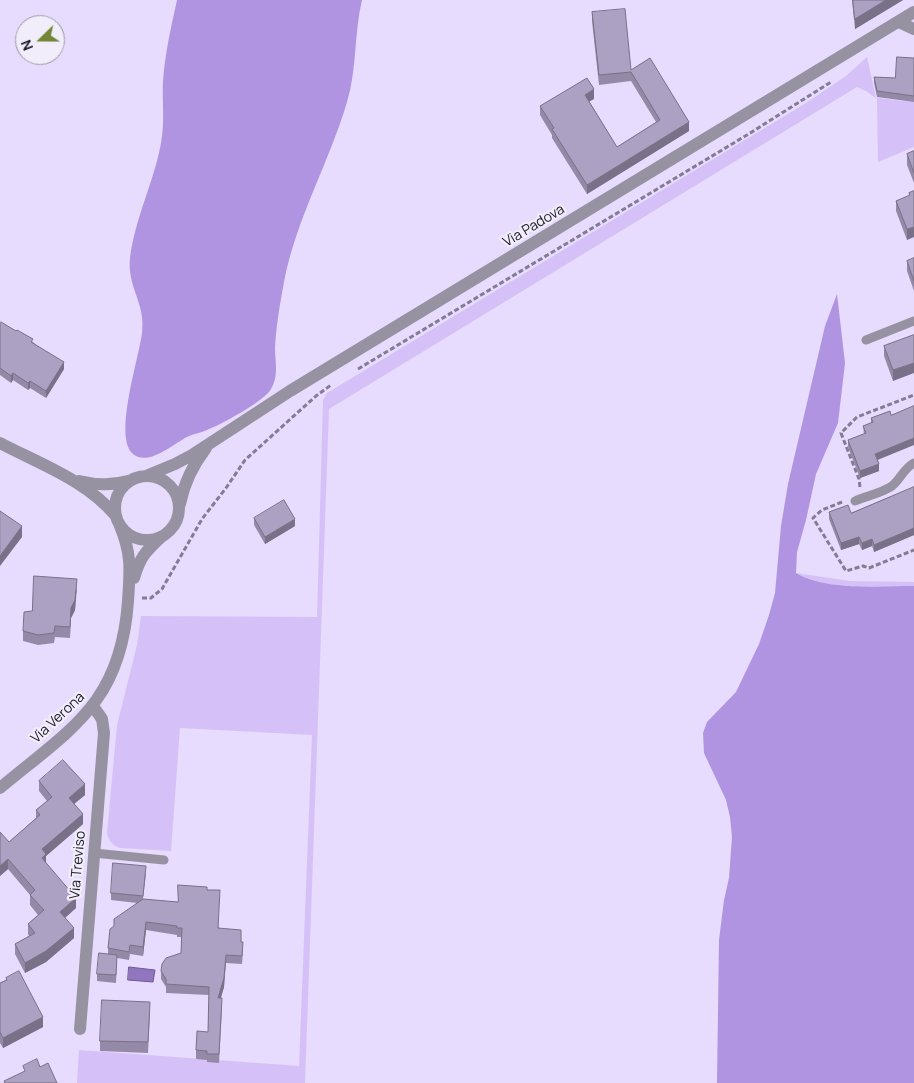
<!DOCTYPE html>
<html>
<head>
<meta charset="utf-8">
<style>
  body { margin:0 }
  #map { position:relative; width:914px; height:1083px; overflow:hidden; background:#e7dbfe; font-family:Manrope,sans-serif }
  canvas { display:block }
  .north { position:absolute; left:15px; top:15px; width:50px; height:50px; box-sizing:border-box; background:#f1edfb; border:1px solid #9d99a6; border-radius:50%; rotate:248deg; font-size:14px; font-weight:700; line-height:20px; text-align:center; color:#1f1b27 }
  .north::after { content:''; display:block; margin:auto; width:18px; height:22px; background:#738636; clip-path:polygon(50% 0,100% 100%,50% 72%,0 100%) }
</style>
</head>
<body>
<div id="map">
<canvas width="914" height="1083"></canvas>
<div class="north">N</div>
</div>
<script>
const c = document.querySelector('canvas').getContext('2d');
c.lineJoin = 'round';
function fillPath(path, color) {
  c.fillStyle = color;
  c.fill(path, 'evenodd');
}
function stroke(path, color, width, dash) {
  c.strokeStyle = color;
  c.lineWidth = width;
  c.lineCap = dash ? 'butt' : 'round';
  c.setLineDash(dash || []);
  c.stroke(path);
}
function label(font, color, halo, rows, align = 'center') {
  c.font = font + ' Manrope,sans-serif';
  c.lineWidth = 4.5;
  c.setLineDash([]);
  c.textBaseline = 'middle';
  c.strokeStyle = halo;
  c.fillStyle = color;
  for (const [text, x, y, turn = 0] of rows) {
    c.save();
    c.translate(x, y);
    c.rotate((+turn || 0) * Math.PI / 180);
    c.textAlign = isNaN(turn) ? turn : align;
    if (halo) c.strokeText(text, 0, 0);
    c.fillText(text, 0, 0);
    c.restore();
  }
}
fillPath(new Path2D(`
  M 867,57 L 876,98 L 866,91 L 857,87 L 329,409 L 305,1083 L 77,1083 L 79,1050 L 299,1066 L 312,735 L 180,728 L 171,851 L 120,848 C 113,846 108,840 107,833 L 117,725 L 137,645 L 141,616 L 317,617 L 323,400 L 327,393 L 806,103 L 846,76 Z
  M 877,98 L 914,102 L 914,147 L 878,162 Z
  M 796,573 L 850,581 L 914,582 L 914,586 C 878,586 829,591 796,573 Z`), '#d5c1f8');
fillPath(new Path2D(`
  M 177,0 L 362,0 C 354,33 357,69 347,102 C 329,163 296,219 284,282 C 280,304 276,326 275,349 C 275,362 279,376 271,389 C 265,401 220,425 207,430 C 200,433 193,434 187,437 C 173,444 147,468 132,453 C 114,434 139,358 142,333 C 146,303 127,288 130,258 C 135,218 154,182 161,143 C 165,122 162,102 163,81 C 165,54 171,27 177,0 Z
  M 837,294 L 845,363 L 838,423 L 816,474 L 806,520 L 797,552 L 796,573 C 827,591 879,586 914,586 L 914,1083 L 717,1083 L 719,940 L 724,900 L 729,878 L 732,837 L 730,817 L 726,800 L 704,753 L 703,733 L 707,722 L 736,692 L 759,644 L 769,615 L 775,593 L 781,526 L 788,484 L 825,326 Z`), '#b194e1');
const water = new Path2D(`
  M 129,967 L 155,970 L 153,982 L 128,980 Z`);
fillPath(water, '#9175bf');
stroke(water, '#6f5a91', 1);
stroke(new Path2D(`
  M 358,369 L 747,135 L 831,82
  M 860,487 L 859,479 L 841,433 L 857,417 L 914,395
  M 842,502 L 822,510 L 813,518 L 846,571 L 863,566 L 869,568 L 914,550
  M 142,598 L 151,598 L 162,589 L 202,519 L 226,488 L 245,460 L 316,396 L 331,385`), '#847c93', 3, [5, 2.5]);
stroke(new Path2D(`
  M 866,340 L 914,321
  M 855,501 C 866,496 882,493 892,486 C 901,479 903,469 914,463
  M 94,853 L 164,860`), '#9792a1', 9);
stroke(new Path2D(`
  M 899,22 L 914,29
  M 134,578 C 140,557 146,551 161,537
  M 0,788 C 72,728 121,703 128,601 C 130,570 132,555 120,526
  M 80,1029 L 104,733 L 102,719 L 93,706`), '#9792a1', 12);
stroke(new Path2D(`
  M 0,443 C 40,464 86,480 116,516
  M115 508a32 32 0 1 1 64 0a32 32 0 1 1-64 0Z
  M 146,476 L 175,464 L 192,455 L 290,391 L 914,12
  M 79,481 C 96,485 111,486 128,481
  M 180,504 C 184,483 193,465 206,448`), '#9792a1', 12);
fillPath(new Path2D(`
  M 852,0 L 903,0 L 855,29 Z
  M 592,12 L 631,70 L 689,131 L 587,194 L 552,138 L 552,135 L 540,115 L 540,106 L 594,99 L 589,101 L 617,147 L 656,122 L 631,81 L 599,85 L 592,21 Z
  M 914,58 L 914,102 L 877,97 L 874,83 L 874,77 L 895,78 Z
  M 914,151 L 914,183 L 907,165 L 907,154 Z
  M 914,191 L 907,240 L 896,211 L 896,201 L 909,196 L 909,193 Z
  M 914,258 L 914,291 L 907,271 L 907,261 Z
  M 0,323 L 33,342 L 64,369 L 46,398 L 30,388 L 28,390 L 13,380 L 11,383 L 0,375 Z
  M 914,335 L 893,381 L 884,356 L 884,346 Z
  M 890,411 L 878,460 L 879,471 L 860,478 L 848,447 L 848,440 L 864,434 L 863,426 L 871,423 L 871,418 Z
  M 914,487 L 914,535 L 874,552 L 872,546 L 862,550 L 859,544 L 841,550 L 829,519 L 829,512 L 851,513 Z
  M 254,518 L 295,526 L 265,544 L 254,525 Z
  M 77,589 L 75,610 L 71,618 L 70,638 L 55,637 L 54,643 L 38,645 L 23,641 L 23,631 L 32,611 Z
  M 39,781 L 85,795 L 74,804 L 83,824 L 46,856 L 46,863 L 76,908 L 65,918 L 74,938 L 46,962 L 25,973 L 15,954 L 15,944 L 29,936 L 28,934 L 28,924 L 38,915 L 30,905 L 30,895 L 8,869 L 0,876 L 9,842 L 36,818 L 36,810 L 47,801 L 39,791 Z
  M 146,873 L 143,899 L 178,902 L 207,890 L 219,928 L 241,942 L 243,951 L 242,964 L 226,963 L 224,987 L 221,998 L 222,1007 L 219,1063 L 207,1062 L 207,1060 L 196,1059 L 196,1050 L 208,1032 L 209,995 L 166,993 L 166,987 L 161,979 L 161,971 L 181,953 L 181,937 L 177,937 L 177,935 L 146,930 L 143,956 L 130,954 L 129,960 L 117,958 L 116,983 L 97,981 L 97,974 L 108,954 L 108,948 L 114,926 L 137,903 L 111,900 L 111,893 Z
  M 6,978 L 43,1027 L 3,1048 L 0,1043 L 0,983 L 6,980 Z
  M 150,1012 L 148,1053 L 100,1051 L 100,1041 Z`), '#948aa7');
fillPath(new Path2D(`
  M 886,0 L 903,0 L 855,29 L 855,19 Z
  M 594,89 L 594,99 L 585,104 L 585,95 Z
  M 689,122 L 689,131 L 587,194 L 587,185 Z
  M 914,227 L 914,237 L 907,240 L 907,229 Z
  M 64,362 L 64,369 L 46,398 L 46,391 Z
  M 914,363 L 914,373 L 893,381 L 893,370 Z
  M 13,373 L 13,380 L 11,383 L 11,376 Z
  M 30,381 L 30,388 L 28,390 L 28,383 Z
  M 914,438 L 914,445 L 875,461 L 875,454 Z
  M 879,464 L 879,471 L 860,478 L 860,471 Z
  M 295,519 L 295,526 L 265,544 L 265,537 Z
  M 22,526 L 22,537 L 0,566 L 0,556 Z
  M 914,528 L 914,535 L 874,552 L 874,545 Z
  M 859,537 L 859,544 L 841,550 L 841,543 Z
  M 872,539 L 872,546 L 862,550 L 862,543 Z
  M 77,579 L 75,610 L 71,618 L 70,638 L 71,608 Z
  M 85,784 L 85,795 L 69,808 L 69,798 Z
  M 83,814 L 83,824 L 46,856 L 46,864 L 42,868 L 42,849 Z
  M 8,859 L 8,869 L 0,876 L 0,866 Z
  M 76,898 L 76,908 L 60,922 L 60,912 Z
  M 146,922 L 146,930 L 143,956 L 143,947 Z
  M 74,928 L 74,938 L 46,962 L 25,973 L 25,963 Z
  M 226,955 L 224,987 L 218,1006 L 218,998 Z
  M 43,1017 L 43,1027 L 3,1048 L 3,1038 Z`), '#787188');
const building = new Path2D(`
  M 853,0 L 886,0 L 855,19 Z
  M 625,9 L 631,70 L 650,58 L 689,122 L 587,185 L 552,129 L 554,128 L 540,106 L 587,78 L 594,89 L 585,95 L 617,147 L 660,120 L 631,72 L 599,75 L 592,12 Z
  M 897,57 L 914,58 L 914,96 L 877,91 L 874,77 L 895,78 Z
  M 914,151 L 914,173 L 907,154 Z
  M 914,191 L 914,227 L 907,229 L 896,201 L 910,195 L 909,193 Z
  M 914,258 L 914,281 L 907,261 Z
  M 1,322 L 16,331 L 17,330 L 33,339 L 31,342 L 64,362 L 46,391 L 30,381 L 28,383 L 13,373 L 11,376 L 0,368 L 0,323 Z
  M 914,335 L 914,363 L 893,370 L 884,346 Z
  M 914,406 L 914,438 L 875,454 L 879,464 L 860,471 L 848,440 L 866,433 L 863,426 L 873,422 L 871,418 L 890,411 L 891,415 Z
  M 914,487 L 914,528 L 874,545 L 872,539 L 862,543 L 859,537 L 841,543 L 829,512 L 848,505 L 851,513 Z
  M 284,500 L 295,519 L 265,537 L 254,518 Z
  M 0,511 L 22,526 L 0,556 Z
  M 34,576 L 77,579 L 75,600 L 71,608 L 70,627 L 55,626 L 54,633 L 38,635 L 23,631 L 24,612 L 32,611 Z
  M 63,760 L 85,784 L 69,798 L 83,814 L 42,849 L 46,854 L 42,858 L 76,898 L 60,912 L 74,928 L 46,951 L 25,963 L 15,944 L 35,933 L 28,924 L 44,910 L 30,895 L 35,890 L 8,859 L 0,866 L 0,832 L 9,842 L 40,815 L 36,810 L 52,797 L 39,781 Z
  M 113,863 L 146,866 L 143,896 L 111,893 Z
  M 178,885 L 207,887 L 207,890 L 220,890 L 218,928 L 241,930 L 241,942 L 243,942 L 242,956 L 226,955 L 224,978 L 218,998 L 222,998 L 219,1054 L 207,1054 L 207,1051 L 196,1050 L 197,1031 L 208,1032 L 209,987 L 166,984 L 166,979 L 161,971 L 162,964 L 166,958 L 181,953 L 182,928 L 177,928 L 177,926 L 146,922 L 143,947 L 130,945 L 129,952 L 108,948 L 110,929 L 114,926 L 114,919 L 143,899 L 178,902 Z
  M 99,953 L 117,955 L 116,975 L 97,974 Z
  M 19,971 L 43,1017 L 3,1038 L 0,1032 L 0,983 L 7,980 L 6,978 Z
  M 102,1000 L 150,1002 L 148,1042 L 100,1041 Z
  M 37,1059 L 40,1067 L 48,1063 L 57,1083 L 5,1083 L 4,1081 L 25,1071 L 23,1066 Z`);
fillPath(building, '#aca1c2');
stroke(building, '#787188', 1);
label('14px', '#1f1b27', '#f1edfb', [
  ["Via Padova",534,226,-31],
  ["Via Verona",58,718,-43],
  ["Via Treviso",78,865,-85]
]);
</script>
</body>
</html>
